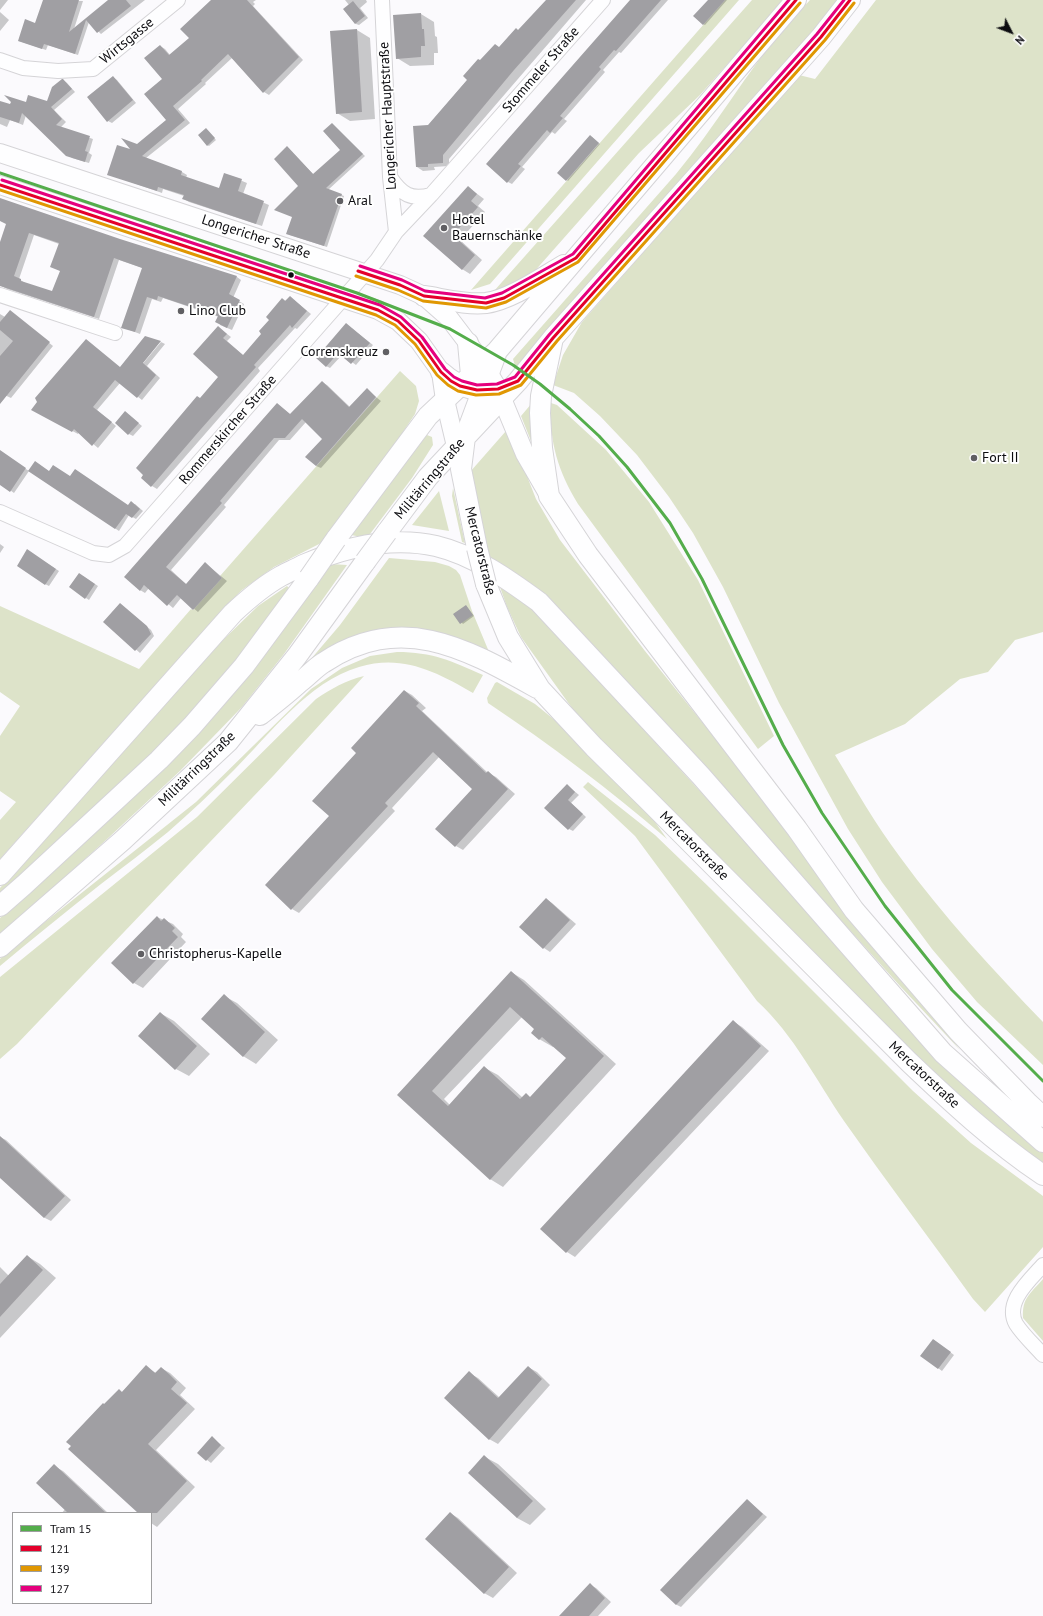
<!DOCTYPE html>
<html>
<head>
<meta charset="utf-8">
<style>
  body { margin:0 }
  #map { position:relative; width:1043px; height:1616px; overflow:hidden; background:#fbfafd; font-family:"PT Sans",sans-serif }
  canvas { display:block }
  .legend { position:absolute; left:12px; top:1512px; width:140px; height:92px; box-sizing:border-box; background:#fff; border:1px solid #9e9e9f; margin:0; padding:5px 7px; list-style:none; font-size:12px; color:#0c0c10 }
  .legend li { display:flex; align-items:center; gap:8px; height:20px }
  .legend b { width:20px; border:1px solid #9e9e9f }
  .north { position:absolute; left:991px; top:12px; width:40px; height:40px; -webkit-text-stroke:3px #fff; paint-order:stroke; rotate:132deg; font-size:11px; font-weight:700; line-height:16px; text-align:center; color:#0c0c10 }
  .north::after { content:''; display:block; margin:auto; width:14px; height:18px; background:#0c0c10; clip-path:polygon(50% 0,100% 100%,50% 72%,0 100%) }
</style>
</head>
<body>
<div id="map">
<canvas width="1043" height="1616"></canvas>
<ul class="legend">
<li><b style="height:5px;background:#54ad4b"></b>Tram 15</li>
<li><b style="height:5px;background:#e4002b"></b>121</li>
<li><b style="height:5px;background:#e09702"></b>139</li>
<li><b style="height:5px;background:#e5007d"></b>127</li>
</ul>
<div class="north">N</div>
</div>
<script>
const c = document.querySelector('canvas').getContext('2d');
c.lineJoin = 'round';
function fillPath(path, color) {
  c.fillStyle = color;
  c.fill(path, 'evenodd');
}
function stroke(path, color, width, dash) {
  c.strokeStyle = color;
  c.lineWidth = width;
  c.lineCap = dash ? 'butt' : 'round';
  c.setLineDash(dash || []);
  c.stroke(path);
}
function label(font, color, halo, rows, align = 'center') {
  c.font = font + ' "PT Sans",sans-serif';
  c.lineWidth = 4;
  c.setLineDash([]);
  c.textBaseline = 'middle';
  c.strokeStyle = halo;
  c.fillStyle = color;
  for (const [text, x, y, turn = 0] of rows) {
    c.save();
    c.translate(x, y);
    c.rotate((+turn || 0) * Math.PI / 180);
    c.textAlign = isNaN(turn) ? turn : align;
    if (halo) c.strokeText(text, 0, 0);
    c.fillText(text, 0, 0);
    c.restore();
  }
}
fillPath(new Path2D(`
  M 725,0 L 739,0 L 490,284 L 471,290 Z
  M 752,0 L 784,0 L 700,95 L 639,153 L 533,273 L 515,286 L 494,291 Z
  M 810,0 L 841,0 L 518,366 L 515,366 L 513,359 L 676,174 C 715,127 746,73 785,27 C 793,18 802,9 810,0 Z
  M 876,0 L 1043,0 L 1043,632 L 1015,640 L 988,672 L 960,679 L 905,724 L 835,755 C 856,790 876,825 900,857 C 943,916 993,970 1043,1022 L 1043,1065 L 977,1002 L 932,949 L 882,882 L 848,829 L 779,703 L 723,587 L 693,533 L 669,497 L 637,455 L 600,416 L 574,393 L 553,385 L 563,355 L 582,322 L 799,75 L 815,79 Z
  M 400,371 L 416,386 L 419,401 L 415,414 L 399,438 L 323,542 L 274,567 L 242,590 L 222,610 L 0,859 L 0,820 L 16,802 L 0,791 L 0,736 L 20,706 L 0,692 L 0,606 L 139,669 L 191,609 L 193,610 L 222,578 L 220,576 Z
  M 532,403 L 533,446 L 521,416 Z
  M 551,403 L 557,405 L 606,450 L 649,502 L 698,580 L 774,736 L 758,749 L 578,504 C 558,471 549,442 551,403 Z
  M 506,431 L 521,461 L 536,499 L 560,540 L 645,651 L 735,763 L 960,1050 L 900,986 L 713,778 L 531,584 L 489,557 L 483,551 L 470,472 Z
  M 427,435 L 432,437 L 433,445 L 412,478 L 367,538 L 351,535 L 422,439 Z
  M 453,488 L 465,543 L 462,542 L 452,496 Z
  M 439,491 L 449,531 L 412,525 Z
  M 389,558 L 435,562 L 449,566 L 456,570 L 460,575 L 472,611 L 492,659 L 411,631 L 293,680 L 340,625 Z
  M 331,564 L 347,565 L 284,654 L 242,707 L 180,771 L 105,841 L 0,935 L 0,918 L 55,869 Z
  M 287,586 L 289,588 L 248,646 L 218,682 L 155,751 L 0,894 L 0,888 L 223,640 L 258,606 Z
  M 500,587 L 530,606 L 754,850 L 1043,1149 L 1043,1165 L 1020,1148 L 939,1080 L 582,722 L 521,637 L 507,607 Z
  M 397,652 C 433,652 451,661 483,675 L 473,693 C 436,672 403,654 359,667 C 308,682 270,734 234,770 C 213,791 191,812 168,832 C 146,850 123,867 101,884 C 67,911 33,938 0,966 L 0,959 L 6,953 L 196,802 L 311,689 L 342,668 L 370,656 Z
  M 364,676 L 274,775 L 17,1044 L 0,1059 L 0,977 L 197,817 L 316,699 C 331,689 346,680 364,676 Z
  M 497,682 L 535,704 L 562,726 L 648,812 L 667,839 C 610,790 551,745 488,703 L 487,698 L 495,683 Z
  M 588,782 L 655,835 L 710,888 L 913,1091 L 971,1143 L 1043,1196 L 1043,1247 L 985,1312 L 973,1299 C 930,1239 886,1181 844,1121 C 816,1080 794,1035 757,1001 L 635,836 L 583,787 Z
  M 1043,1279 L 1043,1341 L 1023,1318 C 1022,1298 1030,1294 1043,1279 Z`), '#dde3c9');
fillPath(new Path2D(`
  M 0,0 L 8,0 L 0,10 Z
  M 44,0 L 83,1 L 74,29 L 109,0 L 145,0 L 101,34 L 89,22 L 78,55 L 48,45 L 46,50 L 19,41 L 36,24 Z
  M 213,0 L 256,0 L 253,2 L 255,4 L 253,6 L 303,60 L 269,95 L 264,92 L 232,58 L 205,83 L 206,84 L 178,109 L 190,123 L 146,158 L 182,172 L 187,175 L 186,178 L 219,189 L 225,174 L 247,183 L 243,194 L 269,205 L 262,226 L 189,202 L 184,199 L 184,196 L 163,189 L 162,193 L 108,174 L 133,151 L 137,145 L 167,120 L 160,46 L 165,49 L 170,55 L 191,38 Z
  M 345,0 L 366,0 L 367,2 L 360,8 L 368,18 L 359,25 L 356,24 L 344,9 L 349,5 Z
  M 548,0 L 586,0 L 449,159 L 449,166 L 434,167 L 435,170 L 423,171 L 417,167 L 428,126 L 468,79 L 481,61 L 500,48 L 519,31 Z
  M 631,0 L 668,0 L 621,53 L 619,52 L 603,70 L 605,72 L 564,119 L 567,121 L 555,134 L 552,132 L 522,167 L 525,169 L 512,184 L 508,182 L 487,164 Z
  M 709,0 L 727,0 L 705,25 L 703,24 Z
  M 0,12 L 9,20 L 0,31 Z
  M 421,14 L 434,22 L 435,36 L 437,37 L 438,53 L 434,53 L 434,65 L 410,66 L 397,58 Z
  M 357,30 L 370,38 L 375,119 L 350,121 L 337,113 Z
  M 113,77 L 117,80 L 136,103 L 112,123 L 108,121 Z
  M 63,80 L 67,83 L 75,92 L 54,110 L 66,122 L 60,128 L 93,139 L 89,153 L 92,155 L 89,163 L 72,158 L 26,115 L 23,125 L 10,120 L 7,127 L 0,124 L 0,102 L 11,106 L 48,102 Z
  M 334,126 L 365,156 L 328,190 L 344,196 L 327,247 L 290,235 L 300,186 L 288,148 L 314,175 L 342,150 Z
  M 206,129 L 216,140 L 209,146 L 207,145 Z
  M 592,137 L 600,144 L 568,181 L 567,180 Z
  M 468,187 L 484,199 L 478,206 L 485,212 L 460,240 L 482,260 L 470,274 L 462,269 L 424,236 Z
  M 0,199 L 120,240 L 237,277 L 241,280 L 233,298 L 244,304 L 232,330 L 220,325 L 219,317 L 163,298 L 161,302 L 152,299 L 140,334 L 127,329 L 143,268 L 119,260 L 99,319 L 7,289 L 0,285 L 0,246 L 13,206 L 0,219 ZM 34,235 L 59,244 L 52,267 L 61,271 L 53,293 L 25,283 L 19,279 Z
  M 283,299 L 286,301 L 294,300 L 311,314 L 297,329 L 295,328 L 258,368 L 260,371 L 157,489 L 152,486 L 142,477 L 201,399 L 220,377 L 218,327 L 231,337 L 227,341 L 244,356 L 263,334 Z
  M 0,314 L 5,317 L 14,314 L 53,346 L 11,398 L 0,393 Z
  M 350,327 L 373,345 L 356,365 L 342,355 L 330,368 L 326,366 Z
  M 161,342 L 165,344 L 147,366 L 160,378 L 142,400 L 120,383 L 97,410 L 116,426 L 98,448 L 79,432 L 78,434 L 33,410 L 120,368 L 140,367 Z
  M 322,382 L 327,385 L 350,407 L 367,390 L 381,401 L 321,468 L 316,466 L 323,439 L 306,422 L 290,440 L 279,440 L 224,505 L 226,507 L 171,570 L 187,585 L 206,564 L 227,581 L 198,612 L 181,598 L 173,608 L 149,588 L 145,593 L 140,590 L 277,404 L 291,415 Z
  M 126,413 L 142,426 L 133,436 L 129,434 Z
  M 0,452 L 29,471 L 14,493 L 0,483 Z
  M 29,471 L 49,472 L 129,506 L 135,504 L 143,511 L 136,519 L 129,515 L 119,531 Z
  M 0,544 L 4,547 L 0,553 Z
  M 31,553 L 59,571 L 49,586 L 45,584 Z
  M 83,576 L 98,586 L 89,600 L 86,598 Z
  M 120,604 L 151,630 L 154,636 L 140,653 L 105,622 Z
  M 466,606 L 474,616 L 463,624 L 455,615 Z
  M 405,691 L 412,695 L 426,708 L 422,711 L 488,773 L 496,777 L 515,794 L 463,850 L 456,846 L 473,789 L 439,757 L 392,808 L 395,811 L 299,913 L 292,909 L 357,753 Z
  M 567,785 L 579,795 L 571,803 L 586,817 L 573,831 L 569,829 Z
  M 546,899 L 552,903 L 576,924 L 550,952 L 544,948 L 521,927 Z
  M 157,917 L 173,924 L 183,934 L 181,937 L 186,942 L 143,988 L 134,983 L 113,963 Z
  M 511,972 L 524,980 L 616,1064 L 503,1187 L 490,1179 L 399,1095 ZM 522,1017 L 535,1029 L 539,1039 L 553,1047 L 554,1046 L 567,1058 L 531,1098 L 526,1095 L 523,1098 L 498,1075 L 485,1068 L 450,1105 L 444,1099 Z
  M 224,996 L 237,1003 L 278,1040 L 256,1064 L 243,1056 Z
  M 160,1013 L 174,1021 L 210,1054 L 189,1076 L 176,1069 L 140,1036 Z
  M 734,1022 L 742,1027 L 769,1051 L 575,1257 L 567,1252 L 541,1229 Z
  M 0,1137 L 6,1140 L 71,1200 L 51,1221 L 45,1218 L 0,1176 Z
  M 27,1256 L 40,1264 L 56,1278 L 0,1338 L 0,1267 L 9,1276 Z
  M 934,1340 L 954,1355 L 942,1371 L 922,1356 Z
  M 146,1367 L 156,1373 L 161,1368 L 170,1373 L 186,1388 L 180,1395 L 195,1409 L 156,1450 L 195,1487 L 157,1527 L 151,1523 L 151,1513 L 139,1513 L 105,1405 L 122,1392 Z
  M 528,1367 L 537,1372 L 550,1385 L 498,1444 L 489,1439 L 469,1373 L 478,1378 L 500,1398 Z
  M 212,1438 L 225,1448 L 211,1463 L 198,1453 Z
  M 485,1457 L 498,1464 L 546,1509 L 530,1525 L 517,1518 Z
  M 54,1466 L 63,1471 L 108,1513 L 62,1513 L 65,1509 Z
  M 747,1500 L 767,1517 L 681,1607 L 677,1605 L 661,1590 Z
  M 450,1513 L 458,1518 L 517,1573 L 493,1598 L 484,1593 Z
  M 590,1585 L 596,1588 L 611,1602 L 598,1616 L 561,1616 Z`), '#0003');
fillPath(new Path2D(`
  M 43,0 L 79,0 L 69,32 L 108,0 L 126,0 L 131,6 L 97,33 L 86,20 L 75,54 L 44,44 L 42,49 L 18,41 L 25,19 L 35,23 Z
  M 211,0 L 247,0 L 299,57 L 263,93 L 228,54 L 201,80 L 202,81 L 173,106 L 185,120 L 142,156 L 182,171 L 181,175 L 219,188 L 224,173 L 242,179 L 238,191 L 264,201 L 256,224 L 182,199 L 184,195 L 158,187 L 157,191 L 107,175 L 117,145 L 130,149 L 121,138 L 137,144 L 166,120 L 144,94 L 162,79 L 144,58 L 160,45 L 169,55 L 189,38 L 180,29 Z
  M 546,0 L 576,0 L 514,70 L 443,155 L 443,163 L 428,164 L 428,167 L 416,167 L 413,126 L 428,125 L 467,80 L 463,76 L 478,59 L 480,60 L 495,44 L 499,47 L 516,28 L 518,30 Z
  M 630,0 L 661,0 L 616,51 L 614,50 L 599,67 L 601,69 L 560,116 L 563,118 L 550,133 L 547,130 L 518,164 L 521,166 L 507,183 L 486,164 Z
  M 708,0 L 725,0 L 703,25 L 693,16 Z
  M 353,1 L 365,16 L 355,24 L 343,9 Z
  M 421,13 L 422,29 L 424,29 L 425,46 L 421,46 L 421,57 L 396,59 L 393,15 Z
  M 357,29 L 362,112 L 336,114 L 330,31 Z
  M 113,76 L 133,100 L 107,122 L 87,97 Z
  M 62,79 L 63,79 L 72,89 L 51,107 L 62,119 L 56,125 L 90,136 L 85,151 L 88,152 L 85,162 L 66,156 L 22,113 L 19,123 L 0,117 L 0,101 L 10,104 L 11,102 L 4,95 L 26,102 L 28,95 L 47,101 L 52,87 Z
  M 332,123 L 363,154 L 326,188 L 342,194 L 324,246 L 286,234 L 292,217 L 274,210 L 298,186 L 274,159 L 287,146 L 313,174 L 340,150 L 323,131 Z
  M 206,128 L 215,138 L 207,146 L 198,135 Z
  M 590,135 L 599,143 L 566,181 L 557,173 Z
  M 468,186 L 477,194 L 471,201 L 478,207 L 453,235 L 475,255 L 462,270 L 423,236 Z
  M 0,198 L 120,239 L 237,276 L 229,294 L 240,300 L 227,328 L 215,322 L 218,316 L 158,296 L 157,300 L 147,297 L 135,332 L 121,328 L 142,268 L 114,258 L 94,317 L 0,286 L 0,242 L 6,224 L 0,221 ZM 29,233 L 59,243 L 50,267 L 60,271 L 52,291 L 21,281 L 21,279 L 14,276 Z
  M 290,296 L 307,311 L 292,328 L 290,325 L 254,365 L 256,367 L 201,429 L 151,487 L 141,478 L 143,475 L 136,468 L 197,396 L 200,398 L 218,377 L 193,354 L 218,326 L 227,334 L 223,338 L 243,355 L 261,334 L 259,331 L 269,320 L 266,317 L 282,298 L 285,301 Z
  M 10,310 L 50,342 L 0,404 L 0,356 L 13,341 L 0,330 L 0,322 Z
  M 346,323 L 370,343 L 351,364 L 338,353 L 326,367 L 316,358 Z
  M 145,336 L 161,341 L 143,363 L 156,375 L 137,398 L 115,380 L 93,407 L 112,422 L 92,446 L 74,429 L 72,432 L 31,410 L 37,402 L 35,398 L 86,339 L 120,367 Z
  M 322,381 L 349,407 L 367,388 L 376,397 L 316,466 L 305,457 L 322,439 L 302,419 L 285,438 L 274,438 L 220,501 L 222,503 L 166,567 L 186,584 L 205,562 L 222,578 L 193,610 L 177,595 L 167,606 L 144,585 L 140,591 L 124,577 L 277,403 L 290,414 Z
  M 125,411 L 139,423 L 128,435 L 115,423 Z
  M 0,450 L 26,468 L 10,492 L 0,485 Z
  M 35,461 L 49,471 L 53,465 L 70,476 L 75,469 L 128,505 L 131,501 L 140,509 L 132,518 L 126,514 L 115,529 L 28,471 Z
  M 27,549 L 56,569 L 45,585 L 17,566 Z
  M 79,573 L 95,584 L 85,599 L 69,587 Z
  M 120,603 L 147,626 L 151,634 L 135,651 L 103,622 Z
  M 466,605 L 473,615 L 460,624 L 453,614 Z
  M 404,690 L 419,703 L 416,706 L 486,773 L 488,771 L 508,789 L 455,847 L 435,829 L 472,789 L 433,752 L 385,803 L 388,806 L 291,910 L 265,885 L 329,816 L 312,801 L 356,753 L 351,748 Z
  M 567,784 L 575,792 L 568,800 L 583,814 L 568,830 L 544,808 Z
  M 546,898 L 570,920 L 543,949 L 519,927 Z
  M 157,916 L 161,921 L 164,918 L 175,928 L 172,931 L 178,937 L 133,984 L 111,963 Z
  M 511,971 L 604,1056 L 490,1180 L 397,1095 ZM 510,1007 L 534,1029 L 531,1033 L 539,1040 L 542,1037 L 566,1058 L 530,1097 L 526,1093 L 520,1099 L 484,1066 L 448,1106 L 432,1091 Z
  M 224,994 L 265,1032 L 243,1057 L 201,1019 Z
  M 160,1012 L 197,1046 L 175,1070 L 138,1036 Z
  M 733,1020 L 761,1046 L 566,1253 L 540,1229 Z
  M 0,1136 L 65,1196 L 44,1218 L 0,1178 Z
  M 27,1255 L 43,1270 L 0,1317 L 0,1284 Z
  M 933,1339 L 951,1352 L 938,1369 L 920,1356 Z
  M 146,1365 L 155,1373 L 161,1367 L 169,1374 L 177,1382 L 171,1389 L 187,1403 L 148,1444 L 187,1481 L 157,1513 L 138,1513 L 68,1449 L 71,1446 L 66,1442 L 103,1403 L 104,1404 L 119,1389 L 122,1392 Z
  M 528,1366 L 542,1379 L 489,1440 L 444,1398 L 469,1371 L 498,1398 Z
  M 212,1436 L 221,1445 L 206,1461 L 197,1453 Z
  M 484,1455 L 533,1501 L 517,1518 L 468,1473 Z
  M 54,1464 L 106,1513 L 68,1513 L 36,1483 Z
  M 747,1499 L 763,1514 L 676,1605 L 660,1590 Z
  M 450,1512 L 509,1567 L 484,1594 L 425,1539 Z
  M 590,1583 L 605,1598 L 589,1616 L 559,1616 Z`), '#a09fa3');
const minor = new Path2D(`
  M 382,0 L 390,177 L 396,232
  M 0,60 L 23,68 L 58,71 L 93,69 L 178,0
  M 390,177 C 402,195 411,200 431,195
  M 0,295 L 115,333
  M 0,512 L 93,553 L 109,555 L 125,546 L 377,260 L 396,232 L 431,195 L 603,0
  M 1043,1265 C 1030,1280 1004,1302 1016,1324 C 1023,1335 1034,1345 1043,1355`);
const tertiary = new Path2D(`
  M 0,153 L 400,285 L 424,296 L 449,318 L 468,343 L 483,364 L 498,389 L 525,454 L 547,492
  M 0,185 L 378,310 L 398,321 L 419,341 L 441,372 L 445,400 L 459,459`);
const secondary = new Path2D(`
  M 424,296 C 444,299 466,305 486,303 C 510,300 543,277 564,265
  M 553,338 L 541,396 L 540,413 L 542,448 L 549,496 L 588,555 L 797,829 L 854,910 L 958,1031 L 1027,1102 L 1043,1117
  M 468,343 L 471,375 L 469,384
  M 441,372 C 451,381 459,385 472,389
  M 387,532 L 428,477 L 518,381 L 553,338 L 821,37 L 850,0
  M 336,539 L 428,416 L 497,351 L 796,0
  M 477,548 L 461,469 L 465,437 L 496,354
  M 486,584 L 508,637 L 540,689 L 594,747 L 647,799 L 909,1062 C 951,1102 994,1142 1043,1175
  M 260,715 C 274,704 287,694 300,682 C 308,676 315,668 323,663 C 401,611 465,648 537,688
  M 0,875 L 233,613 C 248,599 263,586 281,576 C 288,572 296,569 303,565 C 345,547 391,536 436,546 C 474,555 509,580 539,602 L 701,776 L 943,1053 L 1043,1142
  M 0,906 L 24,885 L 159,760 L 192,726 L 244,666 L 309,578
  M 0,947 L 123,840 L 228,742 L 297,656 L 365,562`);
stroke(minor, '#d5d4d7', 16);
stroke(tertiary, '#d5d4d7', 20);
stroke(secondary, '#d5d4d7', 22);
stroke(minor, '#fefeff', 14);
stroke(tertiary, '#fefeff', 18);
stroke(secondary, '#fefeff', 20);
const secondaryBridge = new Path2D(`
  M 477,548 L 486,584
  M 365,562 L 387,532
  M 309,578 L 336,539`);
stroke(secondaryBridge, '#d5d4d7', 22, []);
stroke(secondaryBridge, '#fefeff', 20);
stroke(new Path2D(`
  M 0,185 L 378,310 L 398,321 L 419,341 L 441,372 L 451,381 L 460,386 L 477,390 L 498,389 L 518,381 L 553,338 L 821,37 L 850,0
  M 358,271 L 400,285 L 424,296 L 486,303 L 504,298 L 576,258 L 796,0`), '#e4002b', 3);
stroke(new Path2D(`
  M 0,190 L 376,315 L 395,325 L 415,344 L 437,375 L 448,385 L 458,391 L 476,395 L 499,394 L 521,385 L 557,341 L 825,40 L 854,3
  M 356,276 L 398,290 L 423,301 L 486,308 L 506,302 L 578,262 L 800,3`), '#e09702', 3);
stroke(new Path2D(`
  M 2,180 L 380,305 L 401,317 L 422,337 L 445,369 L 454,377 L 462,381 L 477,385 L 497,384 L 515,377 L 549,335 L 817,34 L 844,0
  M 360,266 L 402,280 L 425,291 L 485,298 L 502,293 L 573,254 L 789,0`), '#e5007d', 3);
stroke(new Path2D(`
  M 0,173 L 357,293 L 450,329 L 513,365 L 540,384 L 570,409 L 599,436 L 627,467 L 670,523 L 702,579 L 783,745 L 822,813 L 885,906 L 952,990 L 1043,1081`), '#54ad4b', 3);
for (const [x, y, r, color] of [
  [340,201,4,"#605f63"],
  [444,228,4,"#605f63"],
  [291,275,3.5,"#0c0c10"],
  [181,311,4,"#605f63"],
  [386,352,4,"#605f63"],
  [974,458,4,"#605f63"],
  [141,954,4,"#605f63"]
]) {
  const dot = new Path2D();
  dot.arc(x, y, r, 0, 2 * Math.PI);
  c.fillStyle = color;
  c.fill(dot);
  stroke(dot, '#fff', 1.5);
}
label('14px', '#0c0c10', '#fff', [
  ["Wirtsgasse",127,41,-39],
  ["Stommeler Straße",541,70,-49],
  ["Longericher Hauptstraße",388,116,-93],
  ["Longericher Straße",256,237,18],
  ["Rommerskircher Straße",228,430,-49],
  ["Militärringstraße",430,479,-50],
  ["Mercatorstraße",480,551,76],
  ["Militärringstraße",197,769,-44],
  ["Mercatorstraße",694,846,45],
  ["Mercatorstraße",924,1075,43]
]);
label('14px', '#0c0c10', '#fff', [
  ["Aral",348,201],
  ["Hotel",452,220],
  ["Bauernschänke",452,236],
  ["Lino Club",189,311],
  ["Correnskreuz",378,352,"right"],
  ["Fort II",982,458],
  ["Christopherus-Kapelle",149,954]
], 'left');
</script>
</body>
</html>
